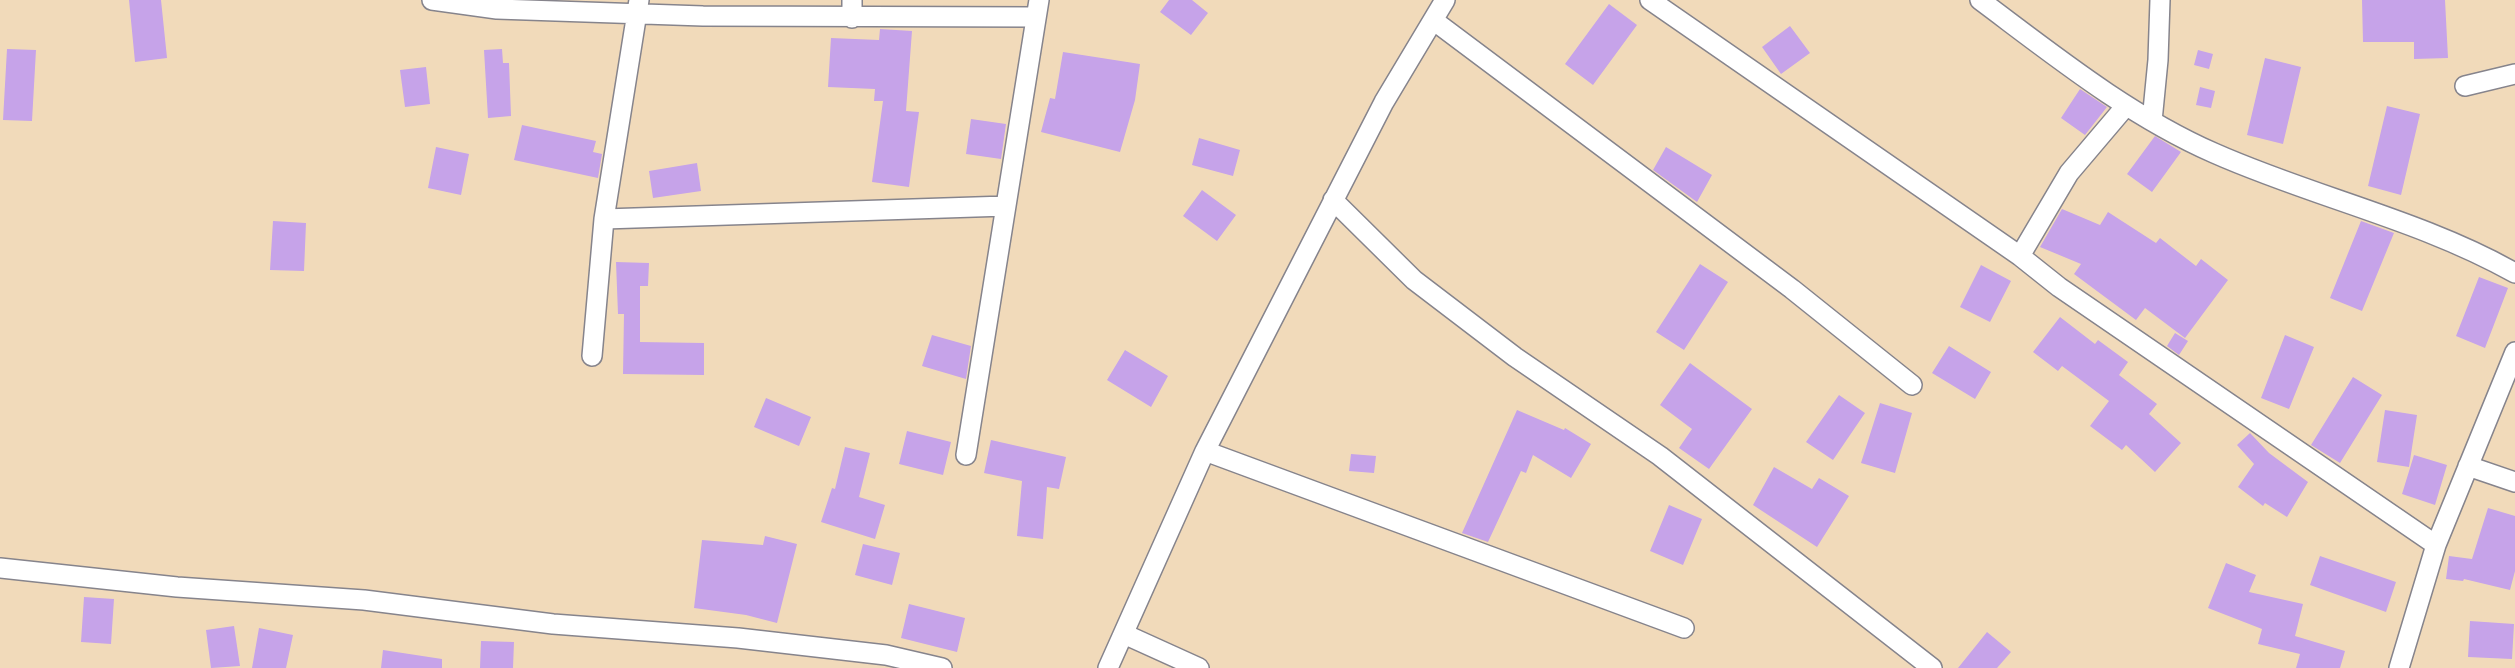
<!DOCTYPE html>
<html>
<head>
<meta charset="utf-8">
<style>
  body { margin:0 }
  canvas { display:block; background:#f1daba }
</style>
</head>
<body>
<canvas width="2515" height="668"></canvas>
<script>
const c = document.querySelector('canvas').getContext('2d');
c.lineJoin = 'round';
function fillPath(path, color) {
  c.fillStyle = color;
  c.fill(path, 'evenodd');
}
function stroke(path, color, width, dash) {
  c.strokeStyle = color;
  c.lineWidth = width;
  c.lineCap = dash ? 'butt' : 'round';
  c.setLineDash(dash || []);
  c.stroke(path);
}
fillPath(new Path2D(`
  M 129,0 L 161,0 L 167,58 L 135,62 Z
  M 1169,0 L 1192,0 L 1208,13 L 1191,35 L 1160,12 Z
  M 2362,0 L 2445,0 L 2448,58 L 2414,59 L 2414,42 L 2363,42 Z
  M 1609,4 L 1637,25 L 1593,85 L 1565,64 Z
  M 1790,26 L 1810,53 L 1781,74 L 1762,47 Z
  M 880,29 L 912,31 L 906,111 L 919,112 L 909,187 L 872,182 L 883,101 L 874,101 L 875,89 L 828,87 L 831,38 L 879,40 Z
  M 7,49 L 36,50 L 32,121 L 3,120 Z
  M 502,49 L 503,63 L 509,63 L 511,116 L 488,118 L 484,50 Z
  M 2198,50 L 2213,54 L 2209,69 L 2194,65 Z
  M 1063,52 L 1140,64 L 1135,100 L 1120,152 L 1041,132 L 1050,98 L 1055,99 Z
  M 2265,58 L 2301,67 L 2283,144 L 2247,135 Z
  M 426,67 L 430,104 L 405,107 L 400,70 Z
  M 2200,87 L 2215,91 L 2211,108 L 2196,105 Z
  M 2080,89 L 2107,107 L 2085,135 L 2061,118 Z
  M 2387,106 L 2420,114 L 2401,195 L 2368,186 Z
  M 971,119 L 1006,124 L 1001,159 L 966,154 Z
  M 522,125 L 596,141 L 593,152 L 602,154 L 598,178 L 514,160 Z
  M 2155,136 L 2181,152 L 2152,192 L 2127,174 Z
  M 1199,138 L 1240,150 L 1233,176 L 1192,165 Z
  M 436,147 L 469,154 L 461,195 L 428,188 Z
  M 1666,147 L 1712,175 L 1697,202 L 1653,170 Z
  M 697,163 L 701,191 L 653,198 L 649,171 Z
  M 1202,190 L 1236,215 L 1217,241 L 1183,216 Z
  M 2062,209 L 2100,225 L 2108,212 L 2156,243 L 2160,238 L 2196,266 L 2201,259 L 2228,280 L 2185,338 L 2145,308 L 2136,320 L 2074,274 L 2081,264 L 2040,247 Z
  M 273,221 L 306,223 L 304,271 L 270,270 Z
  M 2361,221 L 2394,233 L 2362,311 L 2330,298 Z
  M 616,262 L 649,263 L 648,286 L 640,286 L 640,342 L 704,343 L 704,375 L 623,374 L 624,314 L 618,314 Z
  M 1700,264 L 1728,282 L 1684,350 L 1656,332 Z
  M 1981,265 L 2011,281 L 1990,322 L 1960,307 Z
  M 2479,277 L 2508,288 L 2485,348 L 2456,336 Z
  M 2060,317 L 2095,344 L 2098,340 L 2128,362 L 2119,375 L 2157,404 L 2149,414 L 2181,443 L 2155,472 L 2126,445 L 2122,450 L 2090,426 L 2109,401 L 2062,366 L 2058,371 L 2033,352 Z
  M 2175,333 L 2188,341 L 2179,355 L 2167,346 Z
  M 932,335 L 971,346 L 966,379 L 922,366 Z
  M 2285,335 L 2314,347 L 2289,409 L 2261,398 Z
  M 1949,346 L 1991,372 L 1975,399 L 1932,373 Z
  M 1125,350 L 1168,376 L 1151,407 L 1107,380 Z
  M 1690,363 L 1752,409 L 1709,469 L 1679,448 L 1692,429 L 1660,405 Z
  M 2353,377 L 2382,395 L 2340,463 L 2311,445 Z
  M 1839,395 L 1865,413 L 1833,460 L 1806,442 Z
  M 766,398 L 811,417 L 799,446 L 754,427 Z
  M 1880,403 L 1912,413 L 1895,473 L 1861,463 Z
  M 1517,410 L 1564,430 L 1565,428 L 1591,444 L 1571,478 L 1533,455 L 1526,473 L 1521,471 L 1488,542 L 1462,533 Z
  M 2385,410 L 2417,415 L 2409,467 L 2377,462 Z
  M 907,431 L 951,442 L 943,475 L 899,464 Z
  M 2250,433 L 2269,453 L 2308,482 L 2287,517 L 2265,503 L 2263,506 L 2238,487 L 2254,464 L 2237,445 Z
  M 991,440 L 1066,457 L 1059,489 L 1047,487 L 1043,539 L 1017,536 L 1022,481 L 984,473 Z
  M 845,447 L 870,453 L 859,497 L 885,505 L 875,539 L 821,522 L 832,488 L 835,489 Z
  M 1351,454 L 1376,456 L 1374,473 L 1349,471 Z
  M 2414,455 L 2447,465 L 2435,505 L 2402,494 Z
  M 1774,467 L 1812,489 L 1819,478 L 1849,496 L 1817,547 L 1753,505 Z
  M 1669,505 L 1702,519 L 1683,565 L 1650,551 Z
  M 2488,508 L 2515,516 L 2515,571 L 2510,590 L 2464,579 L 2463,581 L 2446,579 L 2449,556 L 2472,559 Z
  M 765,536 L 797,544 L 777,623 L 746,615 L 694,608 L 702,540 L 763,545 Z
  M 863,544 L 900,553 L 892,585 L 855,575 Z
  M 2320,556 L 2396,582 L 2386,612 L 2310,585 Z
  M 2226,563 L 2256,575 L 2249,592 L 2303,604 L 2295,636 L 2345,651 L 2340,668 L 2296,668 L 2300,654 L 2258,644 L 2262,629 L 2208,608 Z
  M 84,597 L 114,599 L 111,644 L 81,642 Z
  M 909,604 L 965,618 L 957,652 L 901,638 Z
  M 2470,621 L 2514,624 L 2512,659 L 2468,657 Z
  M 234,626 L 240,666 L 211,668 L 206,630 Z
  M 259,628 L 293,635 L 286,668 L 252,668 Z
  M 1987,632 L 2011,652 L 1997,668 L 1958,668 Z
  M 481,641 L 514,642 L 513,668 L 480,668 Z
  M 383,650 L 442,659 L 442,668 L 381,668 Z`), '#c6a3e9');
const street = new Path2D(`
  M 432,0 L 497,9 L 703,16 L 1036,17
  M 1650,0 L 2020,256 L 2059,287 L 2436,545
  M 1980,0 C 2055,56 2128,115 2214,153 C 2313,197 2421,220 2515,273
  M 852,18 L 852,0
  M 1433,20 L 1792,289 L 1912,385
  M 2465,86 L 2515,74
  M 2152,121 L 2158,60 L 2160,0
  M 1333,200 L 1414,280 L 1515,357 L 1660,456 L 1932,668
  M 604,219 L 1006,206
  M 2020,256 L 2069,173 L 2125,107
  M 592,356 L 604,219 L 639,0
  M 1205,451 L 1684,628
  M 966,455 L 1039,0
  M 2468,466 L 2515,482
  M 0,568 L 177,587 L 364,600 L 553,624 L 738,638 L 886,655 L 942,668
  M 1124,634 L 1199,668
  M 1108,668 L 1205,451 L 1384,102 L 1445,0
  M 2399,668 L 2436,545 L 2515,352`);
stroke(street, '#86848c', 22);
stroke(street, '#fff', 19);
</script>
</body>
</html>
